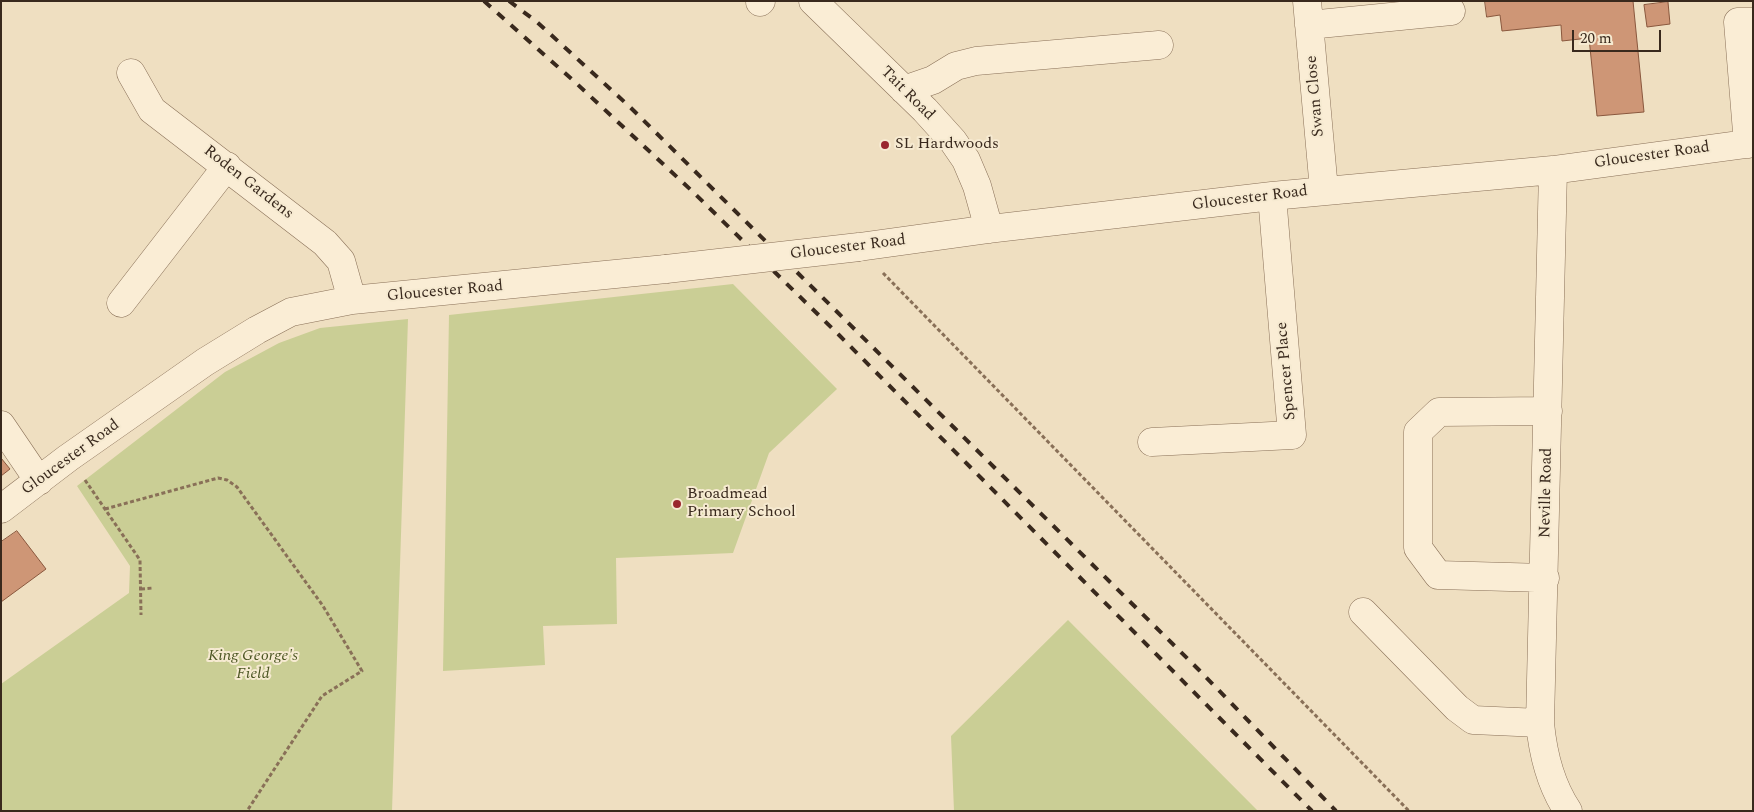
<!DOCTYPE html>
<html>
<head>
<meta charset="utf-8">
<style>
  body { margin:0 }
  #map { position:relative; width:1754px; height:812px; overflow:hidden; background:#efdfc1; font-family:Spectral,serif }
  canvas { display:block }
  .frame { position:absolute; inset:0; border:2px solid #39291d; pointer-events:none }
  .scale { position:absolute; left:1572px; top:30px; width:89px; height:22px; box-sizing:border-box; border:2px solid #39291d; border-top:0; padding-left:6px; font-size:15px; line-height:18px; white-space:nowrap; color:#39291d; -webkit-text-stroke:4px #f6ead1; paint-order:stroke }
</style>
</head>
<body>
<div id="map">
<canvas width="1754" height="812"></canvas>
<div class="frame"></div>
<div class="scale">20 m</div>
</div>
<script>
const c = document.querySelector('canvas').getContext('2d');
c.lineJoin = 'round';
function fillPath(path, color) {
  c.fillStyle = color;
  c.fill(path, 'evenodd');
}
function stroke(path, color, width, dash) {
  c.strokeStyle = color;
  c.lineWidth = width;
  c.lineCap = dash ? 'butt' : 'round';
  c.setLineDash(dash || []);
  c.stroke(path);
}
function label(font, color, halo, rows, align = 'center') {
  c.font = font + ' Spectral,serif';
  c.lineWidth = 4;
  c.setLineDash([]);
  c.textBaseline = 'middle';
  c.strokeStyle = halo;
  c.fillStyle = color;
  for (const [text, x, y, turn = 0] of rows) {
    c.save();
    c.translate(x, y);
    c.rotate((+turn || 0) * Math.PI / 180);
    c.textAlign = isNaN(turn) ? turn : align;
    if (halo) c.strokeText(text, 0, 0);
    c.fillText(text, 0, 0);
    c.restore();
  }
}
fillPath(new Path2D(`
  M 733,284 L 837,389 L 769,453 L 733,553 L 616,558 L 617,624 L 543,626 L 545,665 L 443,671 L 449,315 Z
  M 408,319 L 392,811 L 1,811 L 1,684 L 129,593 L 130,566 L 77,486 L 225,372 L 279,343 L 320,328 Z
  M 1068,620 L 1258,811 L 954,811 L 951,736 Z`), '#cace95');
const building = new Path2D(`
  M 1485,1 L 1633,1 L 1644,112 L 1597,116 L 1589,38 L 1562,41 L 1561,25 L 1502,31 L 1500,15 L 1487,17 Z
  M 1668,2 L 1670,24 L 1647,27 L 1644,5 Z
  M 1,458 L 10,469 L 1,476 Z
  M 17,531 L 46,569 L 1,602 L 1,542 Z`);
fillPath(building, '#ce9676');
stroke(building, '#89573d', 1);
const minor = new Path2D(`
  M 813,1 L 925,110 L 953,141 L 966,160 L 977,186 L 989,229
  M 1307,1 L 1324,190
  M 760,2 L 761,1
  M 1309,25 L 1451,11
  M 131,73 L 152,110 L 325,243 L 341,261 L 352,300
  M 904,90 L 933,80 L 956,66 L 976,61 L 1159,45
  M 1748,144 L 1738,22 L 1753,22
  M 1553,170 L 1540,723 C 1543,755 1550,784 1568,811
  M 859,247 L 989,229 L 1272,196 L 1553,170 L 1753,143
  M 121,303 L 227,166
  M 1,425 L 39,481
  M 1152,442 L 1292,435 L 1272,196
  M 1,509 L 68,458 L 205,362 L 257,330 L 291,312 L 352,300 L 666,269
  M 1545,578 L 1438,575 L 1418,548 L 1418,432 L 1439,412 L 1548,411
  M 1363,612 L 1457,708 L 1473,720 L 1540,723`);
stroke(minor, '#897058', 29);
stroke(new Path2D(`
  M 883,273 L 1409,811
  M 85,480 L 140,560 L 141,615
  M 105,509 L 218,478 L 227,480 L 237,487 L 323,606 L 362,671 L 322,696 L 247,811
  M 141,589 L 153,588`), '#897058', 3, [4, 2.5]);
stroke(minor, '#faedd5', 28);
stroke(new Path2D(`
  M 484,1 L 576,83 L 691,190 L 839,335 L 1312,811
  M 509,1 L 537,22 L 630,107 L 1199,670 L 1336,811`), '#39291d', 4, [9, 9]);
const minorBridge = new Path2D(`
  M 666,269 L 859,247`);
stroke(minorBridge, '#897058', 29, []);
stroke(minorBridge, '#faedd5', 28);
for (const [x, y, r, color] of [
  [885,145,5,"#9a272e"],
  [677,504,5,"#9a272e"]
]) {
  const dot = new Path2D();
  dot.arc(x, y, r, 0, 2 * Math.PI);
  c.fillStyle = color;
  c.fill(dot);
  stroke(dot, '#f6ead1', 2);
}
label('16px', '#39291d', '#f6ead1', [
  ["Tait Road",907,94,45],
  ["Swan Close",1316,96,-95],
  ["Gloucester Road",1652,156,-8],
  ["Roden Gardens",248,183,38],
  ["Gloucester Road",1250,199,-7],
  ["Gloucester Road",848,248,-7],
  ["Gloucester Road",445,292,-5],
  ["Spencer Place",1287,371,-95],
  ["Gloucester Road",71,458,-36],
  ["Neville Road",1547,493,-89]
]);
label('16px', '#39291d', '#f6ead1', [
  ["SL Hardwoods",895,145],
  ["Broadmead",687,495],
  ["Primary School",687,513]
], 'left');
label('italic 16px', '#4c5623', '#f6ead1', [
  ["King George's",253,657],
  ["Field",253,675]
]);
</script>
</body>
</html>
